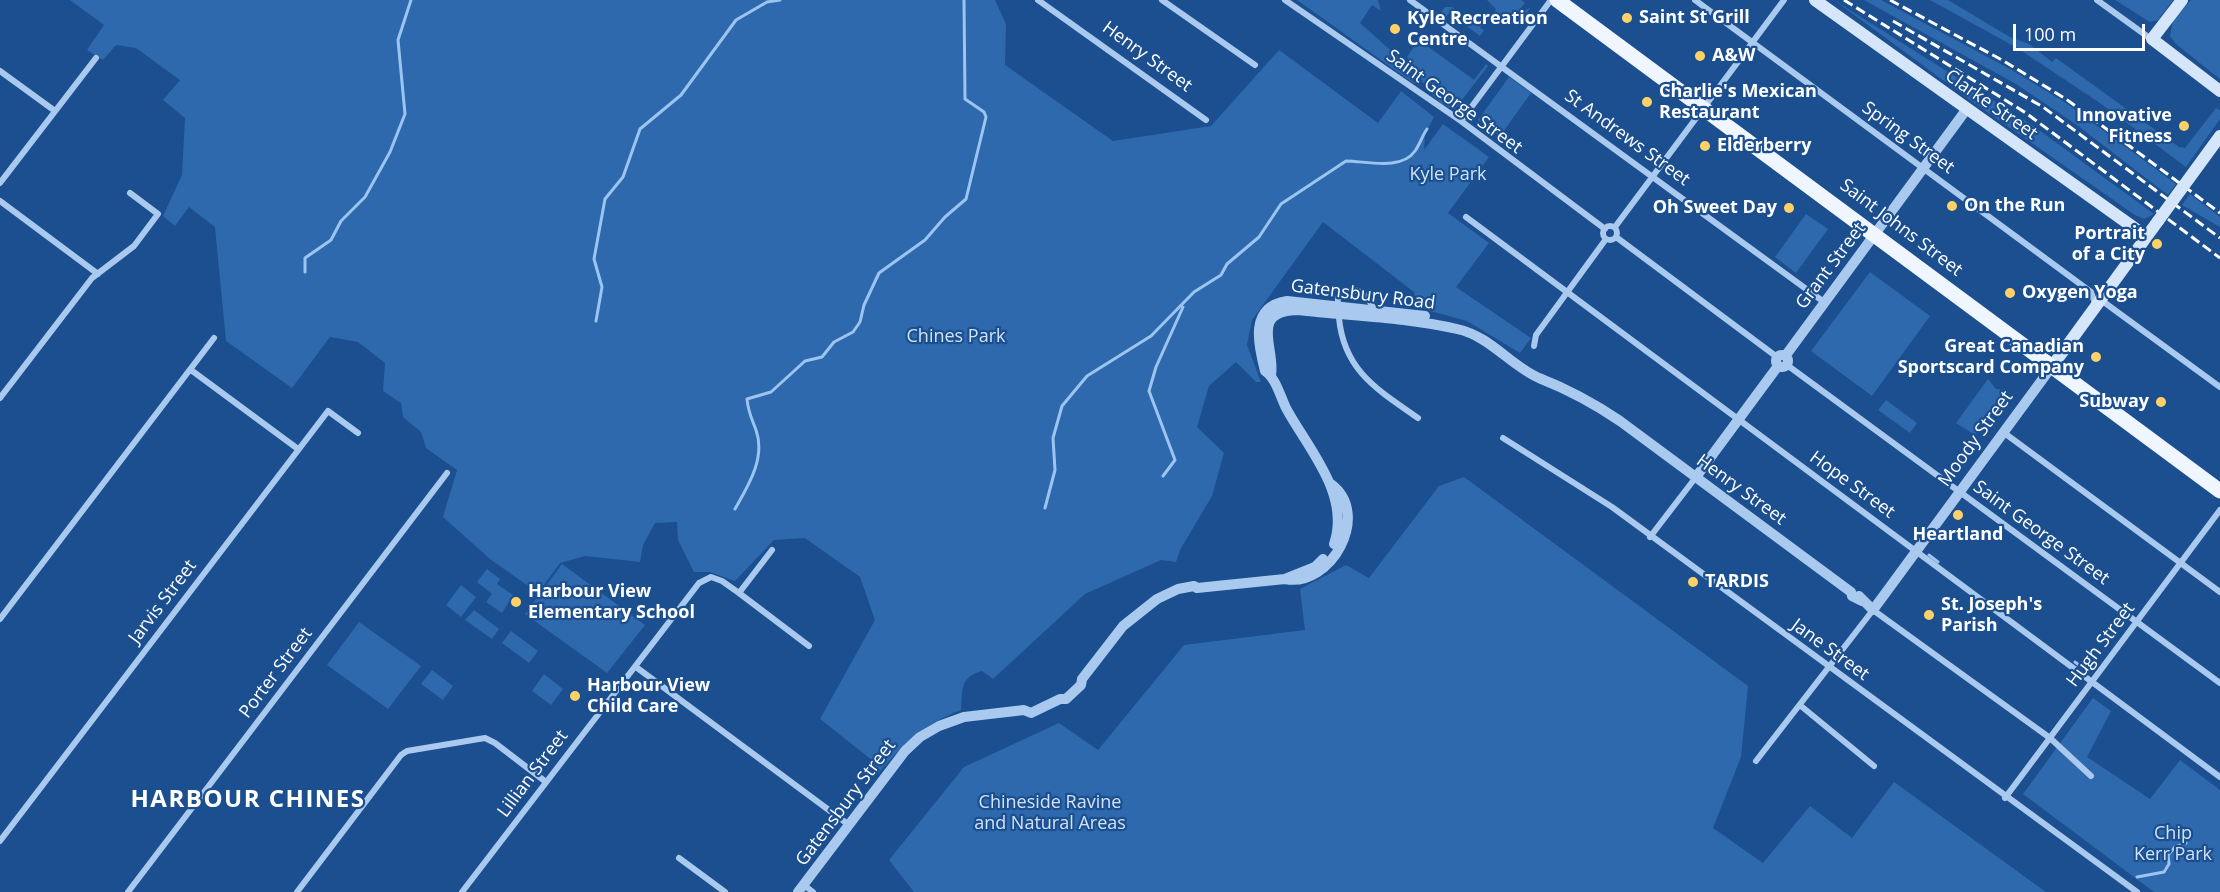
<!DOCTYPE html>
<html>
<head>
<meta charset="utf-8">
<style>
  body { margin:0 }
  #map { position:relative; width:2220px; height:892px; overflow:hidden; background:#1b4f8f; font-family:"Open Sans",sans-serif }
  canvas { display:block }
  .scale { position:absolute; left:2013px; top:24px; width:132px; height:27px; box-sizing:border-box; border:3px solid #fff; border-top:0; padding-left:8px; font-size:18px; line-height:21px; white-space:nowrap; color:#fff; -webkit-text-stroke:4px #1b4f8f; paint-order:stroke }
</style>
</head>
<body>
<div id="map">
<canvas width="2220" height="892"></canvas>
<div class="scale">100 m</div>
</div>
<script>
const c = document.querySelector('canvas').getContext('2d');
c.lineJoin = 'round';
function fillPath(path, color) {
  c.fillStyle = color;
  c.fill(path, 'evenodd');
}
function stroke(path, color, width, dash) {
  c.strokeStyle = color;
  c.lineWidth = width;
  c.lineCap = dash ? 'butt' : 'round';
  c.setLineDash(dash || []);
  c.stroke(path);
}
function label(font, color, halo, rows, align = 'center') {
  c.font = font + ' "Open Sans",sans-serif';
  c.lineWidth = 4.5;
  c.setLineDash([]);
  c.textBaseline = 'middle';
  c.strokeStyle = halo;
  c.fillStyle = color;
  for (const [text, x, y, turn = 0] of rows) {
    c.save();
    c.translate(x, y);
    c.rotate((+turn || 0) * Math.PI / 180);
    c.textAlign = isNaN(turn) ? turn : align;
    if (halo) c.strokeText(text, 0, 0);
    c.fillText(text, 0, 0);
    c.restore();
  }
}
fillPath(new Path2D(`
  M 70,0 L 995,0 L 1006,24 L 1005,65 L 1113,141 L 1211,126 L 1279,50 L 1378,123 L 1401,91 L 1434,117 L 1425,135 L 1424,150 L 1443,124 L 1489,157 L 1448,213 L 1489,243 L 1456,287 L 1531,338 L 1520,353 L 1467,321 L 1416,307 L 1414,292 L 1323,222 L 1252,320 L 1247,345 L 1261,382 L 1256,382 L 1236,362 L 1209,386 L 1197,427 L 1224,453 L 1212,496 L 1180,550 L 1176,562 L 1161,560 L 1085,594 L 993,679 L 982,671 C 959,678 963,689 961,710 C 922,725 904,743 878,774 L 872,760 L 820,719 L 875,620 L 860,577 L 805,538 L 774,540 L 735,581 L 710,572 L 694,572 L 678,540 L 677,522 L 655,523 L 643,545 L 640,562 L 585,556 L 560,563 L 538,593 L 490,559 L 443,517 L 457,470 L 426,448 L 421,432 L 403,417 L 401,403 L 383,391 L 385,363 L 358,342 L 330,337 L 292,388 L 226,341 L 215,227 L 189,207 L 175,226 L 163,216 L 182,175 L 185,118 L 163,100 L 180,80 L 136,48 L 116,45 L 103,60 L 87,50 L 104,25 Z
  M 1297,0 L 1378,0 L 1381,11 L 1372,5 L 1360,23 L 1398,57 L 1416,85 Z
  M 1487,0 L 1521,0 L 1525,3 L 1521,8 L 1524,11 L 1531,7 L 1516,27 L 1501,16 L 1498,19 L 1493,15 L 1496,9 Z
  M 1834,0 L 2032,125 L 2154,214 L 2144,219 L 2135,215 L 1970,100 Z
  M 1864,0 L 1881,0 L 2010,69 L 2066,103 L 2176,184 L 2168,195 L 2077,125 L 2016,84 Z
  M 1930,0 L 1948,0 L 2010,37 L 2029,44 L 2052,62 L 2056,58 L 2179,147 L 2185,148 L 2216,108 L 2220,110 L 2220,119 L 2186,167 L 2100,103 L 2019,49 Z
  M 2115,0 L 2173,0 L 2158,20 L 2150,22 Z
  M 2191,0 L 2220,0 L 2220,79 L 2176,44 L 2170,36 L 2173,20 Z
  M 1445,7 L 1452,7 L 1473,22 L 1475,19 L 1482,24 L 1480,28 L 1484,30 L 1480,36 L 1449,13 L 1446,17 L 1440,13 Z
  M 1415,45 L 1426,45 L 1474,80 L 1486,64 L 1488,66 L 1455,109 C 1432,105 1420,75 1407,57 Z
  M 1509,77 L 1531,93 L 1500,136 L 1478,120 Z
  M 2190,194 L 2220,217 L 2220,227 L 2182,205 Z
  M 1806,214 L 1828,229 L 1796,273 L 1775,257 Z
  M 1870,272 L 1930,316 L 1872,396 L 1811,351 Z
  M 1988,379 L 1996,389 L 2007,390 L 1975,435 L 1956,423 Z
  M 1886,400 L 1917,423 L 1910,433 L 1878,410 Z
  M 1464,477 L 1748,686 L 1741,757 L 1713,828 L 1763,863 L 1810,806 L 1852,838 L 1894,782 L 2046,892 L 914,892 L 889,860 L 964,767 L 1059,723 L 1098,750 L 1184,645 L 1305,630 L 1300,589 L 1346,565 L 1369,578 L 1439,486 Z
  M 562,564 L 645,625 L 607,673 L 525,614 Z
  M 487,569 L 500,579 L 497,584 L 513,595 L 502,613 L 486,602 L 492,594 L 477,582 Z
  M 461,585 L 476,597 L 461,617 L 446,605 Z
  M 474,610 L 499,629 L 492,639 L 465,620 Z
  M 359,622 L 421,666 L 388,709 L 327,665 Z
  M 511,631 L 538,651 L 529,663 L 502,643 Z
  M 432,670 L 453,686 L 443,700 L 421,684 Z
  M 544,674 L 563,689 L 551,705 L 532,691 Z
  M 2093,698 L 2111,711 L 2087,757 L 2150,799 L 2180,760 L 2220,790 L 2220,892 L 2154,892 L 2023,794 Z`), '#2e69ad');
stroke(new Path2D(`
  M 305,272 L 305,258 L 331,240 L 341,221 L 365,197 L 390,152 L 405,114 L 398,40 L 411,0
  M 596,321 L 602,287 L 594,259 L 605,199 L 623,177 L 640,129 L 681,95 L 736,20 L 767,2 L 780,0
  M 1163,476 L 1175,460 L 1149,391 L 1156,367 L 1183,307
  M 1045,508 L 1055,470 L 1053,438 L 1062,406 L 1087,376 L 1151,336 L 1194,292 L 1221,275 L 1227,264 L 1259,237 L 1281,204 L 1346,161 C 1366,161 1401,171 1415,151 C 1420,144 1422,136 1427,129
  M 735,509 C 748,486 766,458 756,430 C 752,419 748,412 747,399 L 771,392 L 805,361 L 822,357 L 834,342 L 853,332 L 860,322 L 864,305 L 879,273 L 925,240 L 945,217 L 966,199 L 986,117 L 984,112 L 965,99 L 964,0
  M 1929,555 L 1938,562
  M 2075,662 L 2083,668
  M 2137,877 L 2164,872 L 2169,864 L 2168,855 L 2175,847 L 2186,843`), '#9cc4f0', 3);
stroke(new Path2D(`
  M 1038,0 L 1206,120
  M 1162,0 L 1255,65
  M 1285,0 L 1461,121 L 1605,229
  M 1410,0 L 1824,302
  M 1695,0 L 2091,292 L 2096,306
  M 2097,0 L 2151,39
  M 0,71 L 55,111
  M 1461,121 L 1551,0
  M 0,183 L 96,58
  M 0,201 L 98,274
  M 1466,217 L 2220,777
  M1603 233a7 7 0 1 1 14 0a7 7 0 1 1-14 0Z
  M 1615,227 L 1784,0
  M 1616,237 L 1777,357
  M 2101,300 L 2220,387
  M 1374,310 C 1368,294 1355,283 1339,295 C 1336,302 1338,310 1339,318 C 1344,371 1378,390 1418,418
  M 1534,346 L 1536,335 L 1606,239
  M 1787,365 L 2220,683
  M 191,370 L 298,449
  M 0,398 L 92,278 L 134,246 L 158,214 L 130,193
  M 2003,432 L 2220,592
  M 1503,438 L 1612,507 L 2137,892
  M 1650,537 L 1696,477
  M 739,593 L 809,646
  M 0,619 L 214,338
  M 636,667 L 849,825
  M 1801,706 L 1874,766
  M 1756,761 L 1873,610 L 2050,738 L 2091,776
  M 2005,798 L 2220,510
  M 0,841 L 328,411 L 358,433
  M 679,858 L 725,892
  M 804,885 L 813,892
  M 128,892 L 447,473
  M 297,892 L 401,755 L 407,751 L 485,738 L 495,743 L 546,782
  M 462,892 L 699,583 L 711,577 L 722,581 L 739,593 L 772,550`), '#a9c9ee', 6);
stroke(new Path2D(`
  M1776 361a6 6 0 1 1 12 0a6 6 0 1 1-12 0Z
  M 1786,355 L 1966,110
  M 1271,375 C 1276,349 1248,311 1298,310 C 1350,316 1406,317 1457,329 C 1490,336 1511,366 1539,378 C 1567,389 1595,404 1620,421 L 1851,592 L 1852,596 L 1862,601
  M 1696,477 L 1778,366
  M 1334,544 C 1351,494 1308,449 1286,408 C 1280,396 1276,378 1265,371 C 1258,344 1249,307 1287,301 L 1425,316
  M 1285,579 L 1315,567 L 1323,559
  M 1859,596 L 1873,610 L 2053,365
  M 798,892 L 905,751 L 920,737 L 939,726 L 964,717 L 1024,710 L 1031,713 L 1060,699 L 1066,699 L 1081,685 L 1082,679 L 1123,626 L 1157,599 L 1178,589 L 1194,586 L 1197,588 L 1285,579 C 1331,588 1372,514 1331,484`), '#a9c9ee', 10);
stroke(new Path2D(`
  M 1815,0 L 2147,237
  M 2182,0 L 2152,39 L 2220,91
  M 2053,365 L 2158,221`), '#d6e6fa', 12);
stroke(new Path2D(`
  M 1557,0 L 2220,491`), '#f0f6ff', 15);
stroke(new Path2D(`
  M 1844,0 L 2026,113 L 2220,258
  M 1890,0 L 2002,60 L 2066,99 L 2220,213
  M 1893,21 L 2043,107 L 2220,238`), '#fff', 3, [10, 4.5]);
stroke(new Path2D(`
  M 2158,221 L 2220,136`), '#d6e6fa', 12);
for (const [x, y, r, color] of [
  [1627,18,6,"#ffd166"],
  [1395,29,6,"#ffd166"],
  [1700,56,6,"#ffd166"],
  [1647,102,6,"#ffd166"],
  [2184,126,6,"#ffd166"],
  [1705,146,6,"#ffd166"],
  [1952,206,6,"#ffd166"],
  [1789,208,6,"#ffd166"],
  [2157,244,6,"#ffd166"],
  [2010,293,6,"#ffd166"],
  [2096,357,6,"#ffd166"],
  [2161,402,6,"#ffd166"],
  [1958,515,6,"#ffd166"],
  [1693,582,6,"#ffd166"],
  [516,602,6,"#ffd166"],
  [1929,615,6,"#ffd166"],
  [575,696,6,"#ffd166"]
]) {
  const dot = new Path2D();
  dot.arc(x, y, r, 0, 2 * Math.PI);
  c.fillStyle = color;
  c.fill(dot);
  stroke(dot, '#1b4f8f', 2);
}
label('bold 18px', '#fff', '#1b4f8f', [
  ["Saint St Grill",1639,18],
  ["Kyle Recreation",1407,19],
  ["Centre",1407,40],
  ["A&W",1712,56],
  ["Charlie's Mexican",1659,92],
  ["Restaurant",1659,113],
  ["Innovative",2172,116,"right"],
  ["Fitness",2172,137,"right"],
  ["Elderberry",1717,146],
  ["On the Run",1964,206],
  ["Oh Sweet Day",1777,208,"right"],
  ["Portrait",2145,234,"right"],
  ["of a City",2145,255,"right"],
  ["Oxygen Yoga",2022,293],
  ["Great Canadian",2084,347,"right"],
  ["Sportscard Company",2084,368,"right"],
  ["Subway",2149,402,"right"],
  ["Heartland",1958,535,"center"],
  ["TARDIS",1705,582],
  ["Harbour View",528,592],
  ["Elementary School",528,613],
  ["St. Joseph's",1941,605],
  ["Parish",1941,626],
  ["Harbour View",587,686],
  ["Child Care",587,707]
], 'left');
label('18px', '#fff', '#1b4f8f', [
  ["Henry Street",1147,57,36],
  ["Saint George Street",1454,102,36],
  ["Clarke Street",1991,105,35],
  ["St Andrews Street",1627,138,36],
  ["Spring Street",1908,138,36],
  ["Saint Johns Street",1901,228,37],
  ["Grant Street",1831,266,-53],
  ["Gatensbury Road",1363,295,7],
  ["Moody Street",1976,439,-54],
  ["Hope Street",1852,485,36],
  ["Henry Street",1741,490,36],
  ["Saint George Street",2041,533,36],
  ["Jarvis Street",163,602,-53],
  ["Hugh Street",2101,645,-53],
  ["Jane Street",1830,650,36],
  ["Porter Street",276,673,-53],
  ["Lillian Street",533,774,-53],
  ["Gatensbury Street",846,803,-53]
]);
label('18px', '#cfe3fa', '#1b4f8f', [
  ["Kyle Park",1448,175],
  ["Chines Park",956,337],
  ["Chineside Ravine",1050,803],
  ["and Natural Areas",1050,824],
  ["Chip",2173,834],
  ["Kerr Park",2173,855]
]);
c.letterSpacing = '1.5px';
label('bold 24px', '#fff', '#1b4f8f', [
  ["HARBOUR CHINES",248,800]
]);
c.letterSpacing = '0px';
</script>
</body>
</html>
